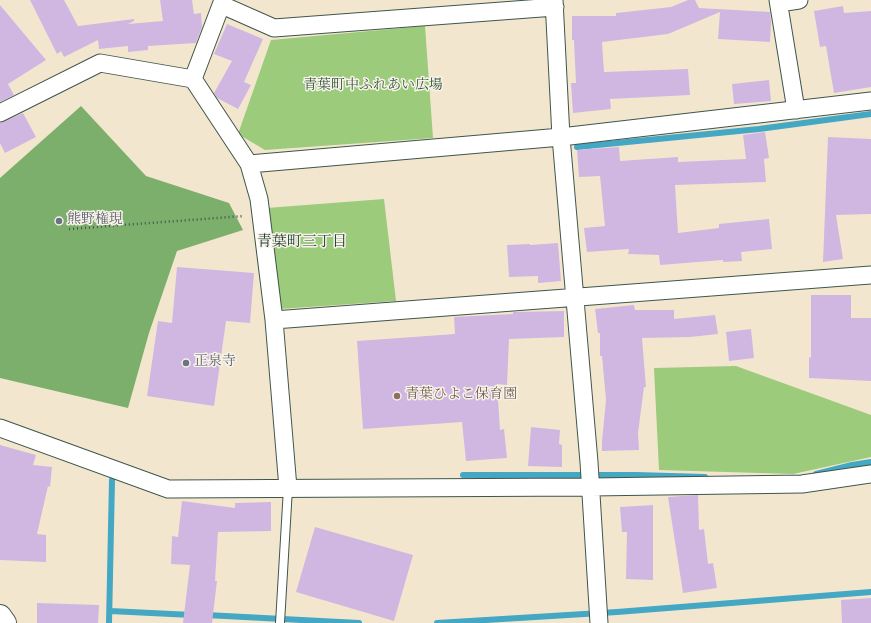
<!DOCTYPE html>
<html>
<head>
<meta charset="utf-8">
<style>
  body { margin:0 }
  canvas { display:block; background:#f3e6ce }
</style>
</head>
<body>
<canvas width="871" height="623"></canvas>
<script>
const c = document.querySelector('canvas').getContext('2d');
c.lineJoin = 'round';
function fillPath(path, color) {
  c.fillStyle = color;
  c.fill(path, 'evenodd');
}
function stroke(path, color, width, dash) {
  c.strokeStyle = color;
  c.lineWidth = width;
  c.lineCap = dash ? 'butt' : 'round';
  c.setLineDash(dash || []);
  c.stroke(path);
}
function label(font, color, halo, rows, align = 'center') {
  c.font = font + ' "Sorts Mill Goudy","Noto Serif JP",serif';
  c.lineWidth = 3;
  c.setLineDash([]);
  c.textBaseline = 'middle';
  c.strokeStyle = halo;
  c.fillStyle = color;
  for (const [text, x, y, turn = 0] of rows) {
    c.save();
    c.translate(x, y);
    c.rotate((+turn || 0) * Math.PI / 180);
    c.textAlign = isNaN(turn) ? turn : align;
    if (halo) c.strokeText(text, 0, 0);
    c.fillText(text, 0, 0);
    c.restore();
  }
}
fillPath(new Path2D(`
  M 425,26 L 433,138 L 265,150 L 238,134 L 271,40 Z
  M 384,199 L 396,301 L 279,309 L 267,208 Z
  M 736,366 L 871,415 L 871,457 L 793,474 L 659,470 L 654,368 Z`), '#9bcb7b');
fillPath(new Path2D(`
  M 81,106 L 146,176 L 229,203 L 243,230 L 177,251 L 149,333 L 128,408 L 0,378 L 0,178 Z`), '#7caf6b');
stroke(new Path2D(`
  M 577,147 L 759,129 L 871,114
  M 816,474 L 852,465 L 871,462
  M 463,475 L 636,475 L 705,477
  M 110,611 L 192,615
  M 206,615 L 359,623
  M 109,623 L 112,480
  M 437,623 L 617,612 L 871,592`), '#44a7c4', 6);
fillPath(new Path2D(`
  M 30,0 L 64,0 L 78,26 L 134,19 L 134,21 L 128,24 L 163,21 L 160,0 L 192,0 L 194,14 L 201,13 L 202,27 L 196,43 L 148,46 L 148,50 L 128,52 L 128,46 L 99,49 L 98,40 L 64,57 L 61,51 L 57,54 Z
  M 688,0 L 695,0 L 699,8 L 770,12 L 771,22 L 770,42 L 718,39 L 720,12 L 668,34 L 602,42 L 604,72 L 688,69 L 690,95 L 610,99 L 611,109 L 573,113 L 571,83 L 576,83 L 574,40 L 572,40 L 572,16 L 616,16 L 616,13 L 671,7 Z
  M 0,5 L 46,60 L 8,84 L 14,95 L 0,102 Z
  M 843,6 L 844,13 L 871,11 L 871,87 L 834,93 L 826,46 L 820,47 L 814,11 Z
  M 227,24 L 263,39 L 244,82 L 251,85 L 238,109 L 217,98 L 214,93 L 232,61 L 214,54 Z
  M 769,80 L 771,101 L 734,104 L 732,84 Z
  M 23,113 L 36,137 L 5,153 L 0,143 L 0,123 Z
  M 765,132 L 769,158 L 764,159 L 766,182 L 675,185 L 678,233 L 719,228 L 719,224 L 769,219 L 772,249 L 741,252 L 742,261 L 723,262 L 723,260 L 660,265 L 659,255 L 628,254 L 629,249 L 587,252 L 584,228 L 605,226 L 600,176 L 579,177 L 577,150 L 619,147 L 620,161 L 678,157 L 678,162 L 746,159 L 743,135 Z
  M 828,137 L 871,139 L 871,214 L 836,215 L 843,259 L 823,262 Z
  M 558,243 L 561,281 L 538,283 L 538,276 L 509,277 L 507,245 L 530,244 L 530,245 Z
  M 177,267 L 254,273 L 250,323 L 226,321 L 214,406 L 147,396 L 158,321 L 172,323 Z
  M 811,295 L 851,295 L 851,318 L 871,318 L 871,381 L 809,378 L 809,357 L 811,358 Z
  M 634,305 L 635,310 L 674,310 L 674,319 L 715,315 L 718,334 L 690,337 L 642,338 L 646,387 L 644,387 L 638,433 L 639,450 L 602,451 L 602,441 L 606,400 L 602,356 L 600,356 L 600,333 L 598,333 L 595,309 Z
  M 564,311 L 564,337 L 509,339 L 507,385 L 497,384 L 500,430 L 504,429 L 507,458 L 466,461 L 462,422 L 363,429 L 357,341 L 455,334 L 454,317 L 513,314 L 513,312 L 517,312 Z
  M 751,329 L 754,358 L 729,361 L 726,332 Z
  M 531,427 L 560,430 L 559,444 L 562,445 L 562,467 L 528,466 Z
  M 0,445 L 36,455 L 33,465 L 52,467 L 50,487 L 48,486 L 37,534 L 46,535 L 46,562 L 0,560 Z
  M 698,495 L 699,530 L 704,529 L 708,564 L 713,563 L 717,588 L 683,593 L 668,497 Z
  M 182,501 L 235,508 L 235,503 L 271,502 L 271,531 L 218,532 L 215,581 L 217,581 L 212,623 L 183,623 L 190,565 L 171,564 L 172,536 L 178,537 Z
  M 653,505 L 653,580 L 626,579 L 627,532 L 622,532 L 620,507 Z
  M 315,527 L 413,555 L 394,621 L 296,592 Z
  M 871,598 L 871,623 L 842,623 L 841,600 Z
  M 37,603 L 99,605 L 98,623 L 37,623 Z`), '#d0b7e2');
const lane = new Path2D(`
  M 280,623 L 288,488`);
const street = new Path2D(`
  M 554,0 L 561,137 L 589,462 L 599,623
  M 778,0 L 796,110
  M 779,3 L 799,0
  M 222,5 L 274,28 L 555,7
  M 193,79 L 223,0
  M 0,113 L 100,63 L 193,79 L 249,164 L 259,199 L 274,320 L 288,488
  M 249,164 L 561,137 L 871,101
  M 274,320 L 871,275
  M 0,428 L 168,489 L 591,487 L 802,484 L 871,474`);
const secondary = new Path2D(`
  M 0,616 L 5,623`);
stroke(lane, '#3f564b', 10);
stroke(street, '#3f564b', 19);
stroke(secondary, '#3f564b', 24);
stroke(new Path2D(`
  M 69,229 L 244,216`), '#3f564b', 2.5, [1, 3]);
stroke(lane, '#fff', 8);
stroke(street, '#fff', 17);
stroke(secondary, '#fff', 22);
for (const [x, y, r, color] of [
  [59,221,4,"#6b7280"],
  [186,363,4,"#6b7280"],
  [397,396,4,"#8d6e63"]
]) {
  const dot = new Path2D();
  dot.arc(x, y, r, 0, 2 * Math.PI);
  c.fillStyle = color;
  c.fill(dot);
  stroke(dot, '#f7f3e8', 1.5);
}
label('14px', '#385942', '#f7f3e8', [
  ["青葉町中ふれあい広場",373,87]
]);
label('14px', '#5b616d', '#f7f3e8', [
  ["熊野権現",67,221],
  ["正泉寺",194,363]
], 'left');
label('14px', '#785e54', '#f7f3e8', [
  ["青葉ひよこ保育園",405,396]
], 'left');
label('15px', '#1f3d34', '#f7f3e8', [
  ["青葉町三丁目",302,243]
]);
</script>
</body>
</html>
